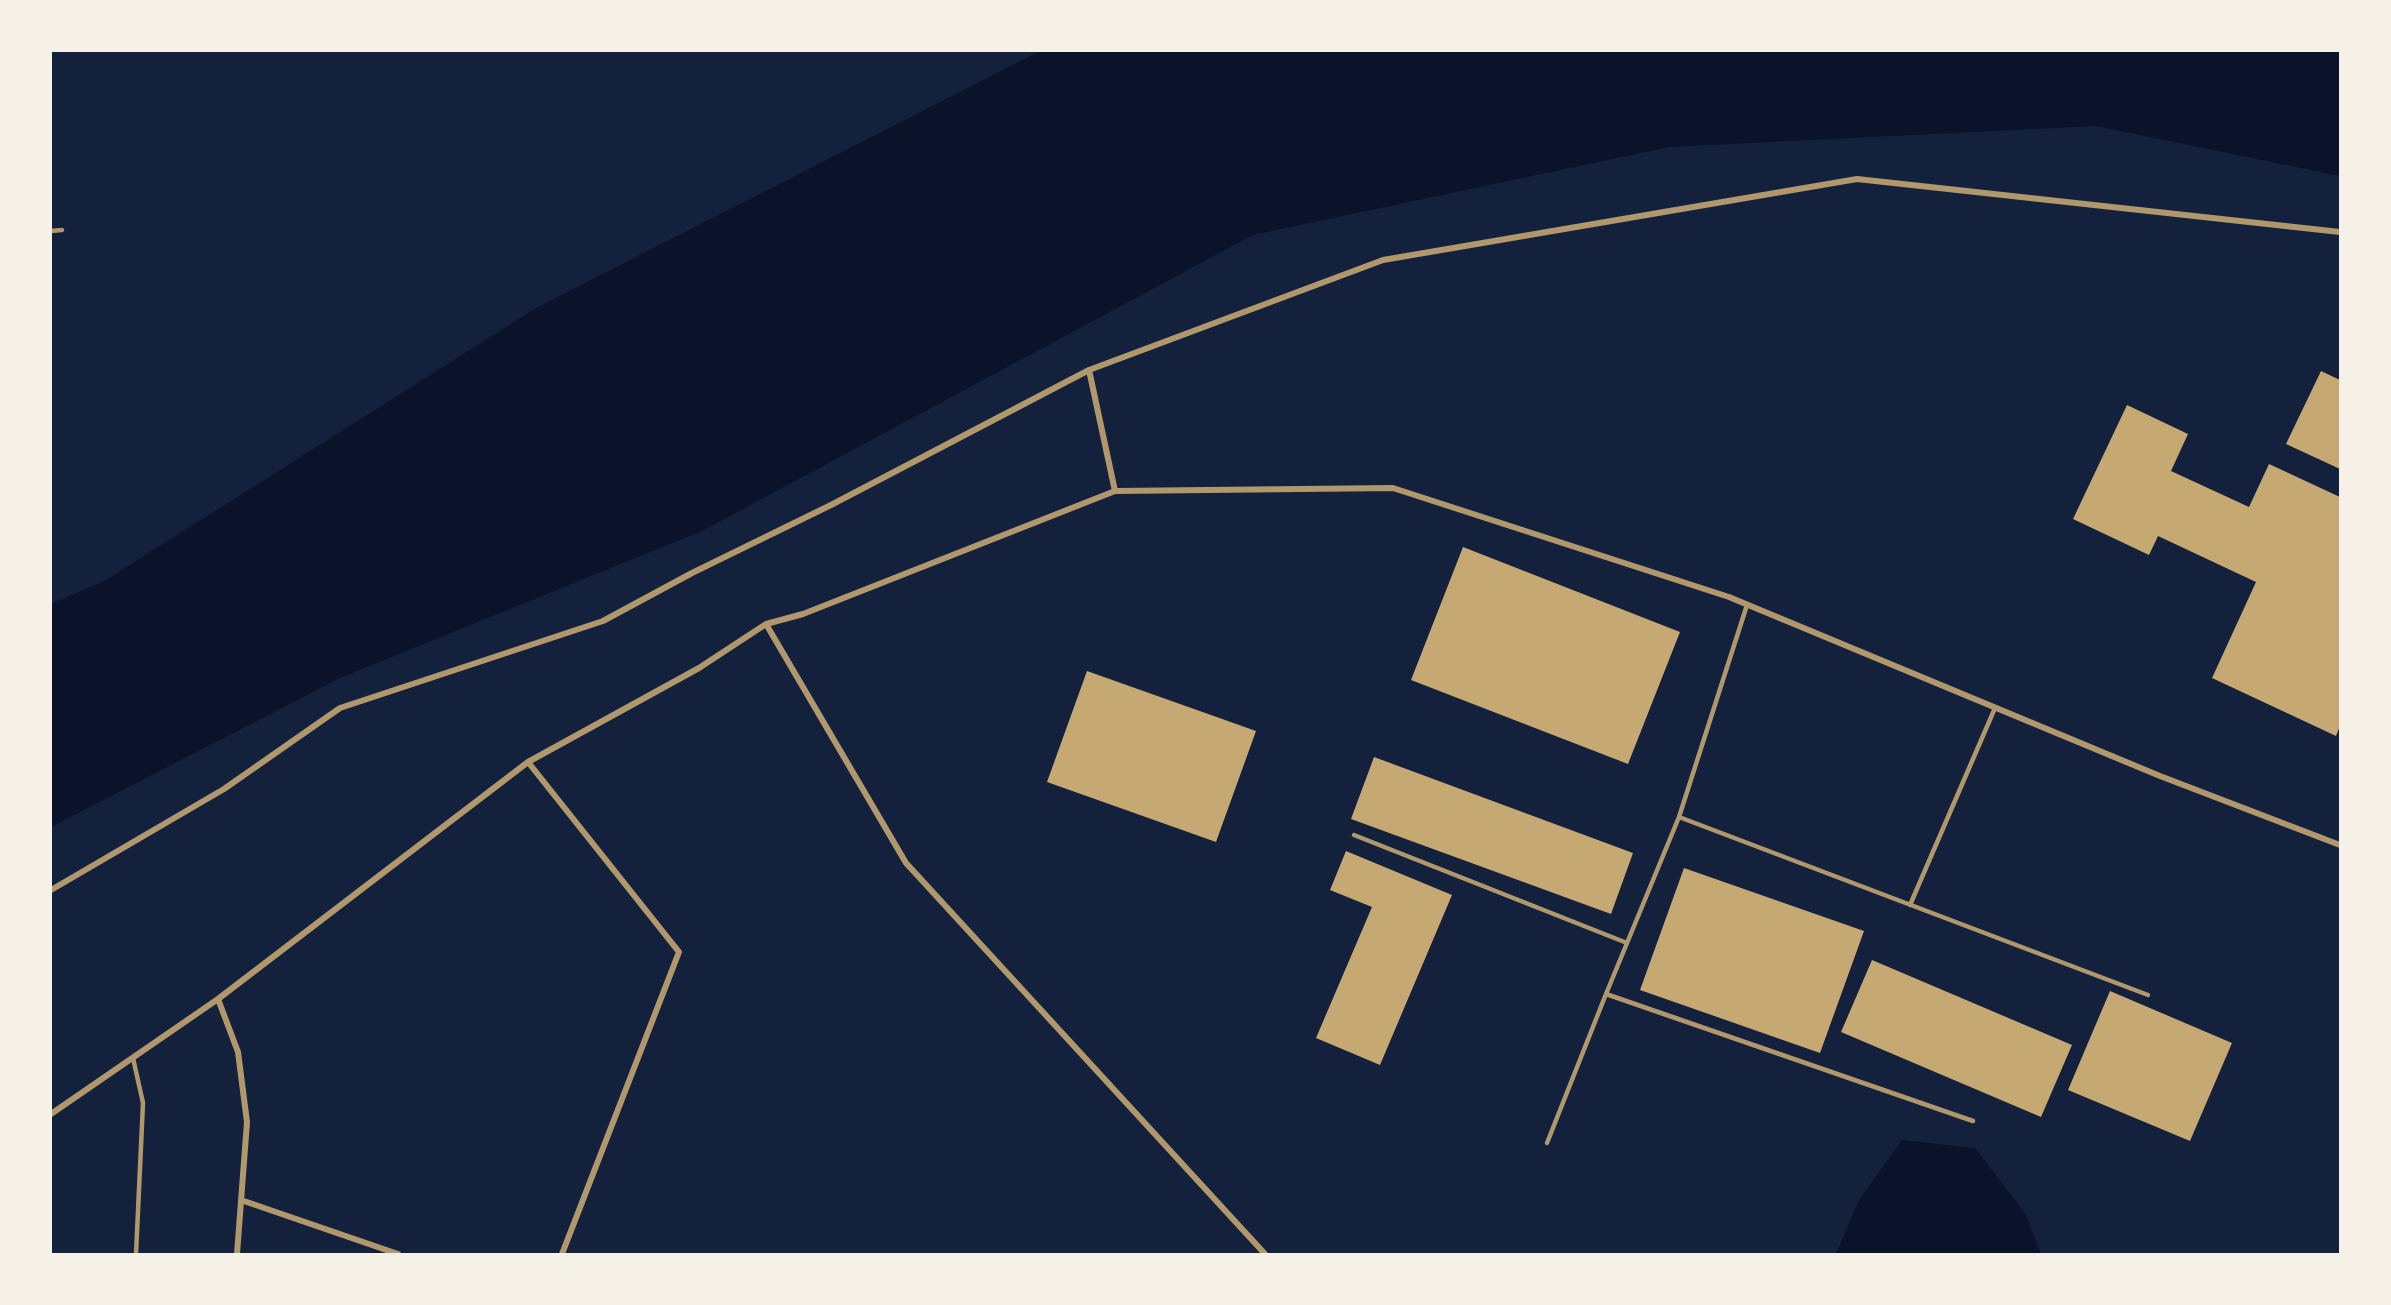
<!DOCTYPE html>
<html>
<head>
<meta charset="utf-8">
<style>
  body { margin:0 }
  #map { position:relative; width:2391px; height:1305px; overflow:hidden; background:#14213d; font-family:"DM Sans",sans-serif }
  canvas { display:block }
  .frame { position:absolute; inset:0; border:52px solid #f6f1e7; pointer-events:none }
</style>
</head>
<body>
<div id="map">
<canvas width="2391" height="1305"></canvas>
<div class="frame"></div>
</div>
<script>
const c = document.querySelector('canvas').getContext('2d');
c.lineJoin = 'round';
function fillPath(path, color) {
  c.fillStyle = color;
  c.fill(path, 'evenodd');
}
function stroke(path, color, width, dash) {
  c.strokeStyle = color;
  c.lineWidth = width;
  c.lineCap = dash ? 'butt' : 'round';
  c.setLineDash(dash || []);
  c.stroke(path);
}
fillPath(new Path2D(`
  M 1040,51 L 2340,51 L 2340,176 L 2096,126 L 1669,147 L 1253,235 L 702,531 L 340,678 L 51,827 L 51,604 L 106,580 L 536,308 Z
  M 1902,1140 L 1975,1148 L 2025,1213 L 2041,1254 L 1836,1254 L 1859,1200 Z`), '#0b132b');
fillPath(new Path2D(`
  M 2321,371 L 2340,380 L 2340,469 L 2286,444 Z
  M 2127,405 L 2188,434 L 2171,471 L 2249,507 L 2269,464 L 2340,497 L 2340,726 L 2336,736 L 2212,678 L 2256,582 L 2158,536 L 2149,555 L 2073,519 Z
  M 1463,547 L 1680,632 L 1628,764 L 1411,680 Z
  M 1087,671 L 1256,731 L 1216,842 L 1047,782 Z
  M 1374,757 L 1633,853 L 1611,914 L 1351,819 Z
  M 1346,851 L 1452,895 L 1380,1065 L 1316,1038 L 1372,907 L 1330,890 Z
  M 1684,868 L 1864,931 L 1820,1053 L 1640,990 Z
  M 1872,960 L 2072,1045 L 2041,1117 L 1841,1032 Z
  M 2110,991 L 2232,1043 L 2190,1141 L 2068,1090 Z`), '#c6a872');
stroke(new Path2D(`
  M 51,231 L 62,230
  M 1747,605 L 1679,817 L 1606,994 L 1973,1121
  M 1679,817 L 2148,995
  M 1354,835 L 1627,943
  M 1910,905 L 1995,708
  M 133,1058 L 143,1103 L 136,1254
  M 1547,1143 L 1606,994`), '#b1986c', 4.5);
stroke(new Path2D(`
  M 1089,370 L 1383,260 L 1857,179 L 2340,232
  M 766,624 L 906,863 L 1265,1254
  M 528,762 L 679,952 L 562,1254
  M 51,890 L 224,789 L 340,708 L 603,621 L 692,573 L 831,505 L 1089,370 L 1115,491
  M 218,999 L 238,1052 L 247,1122 L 237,1254
  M 51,1114 L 218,999 L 528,762 L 699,668 L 766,624 L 803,614 L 1115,491 L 1393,488 L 1729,597 L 2160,776 L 2340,845
  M 241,1200 L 398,1254`), '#b1986c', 6);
</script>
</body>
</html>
